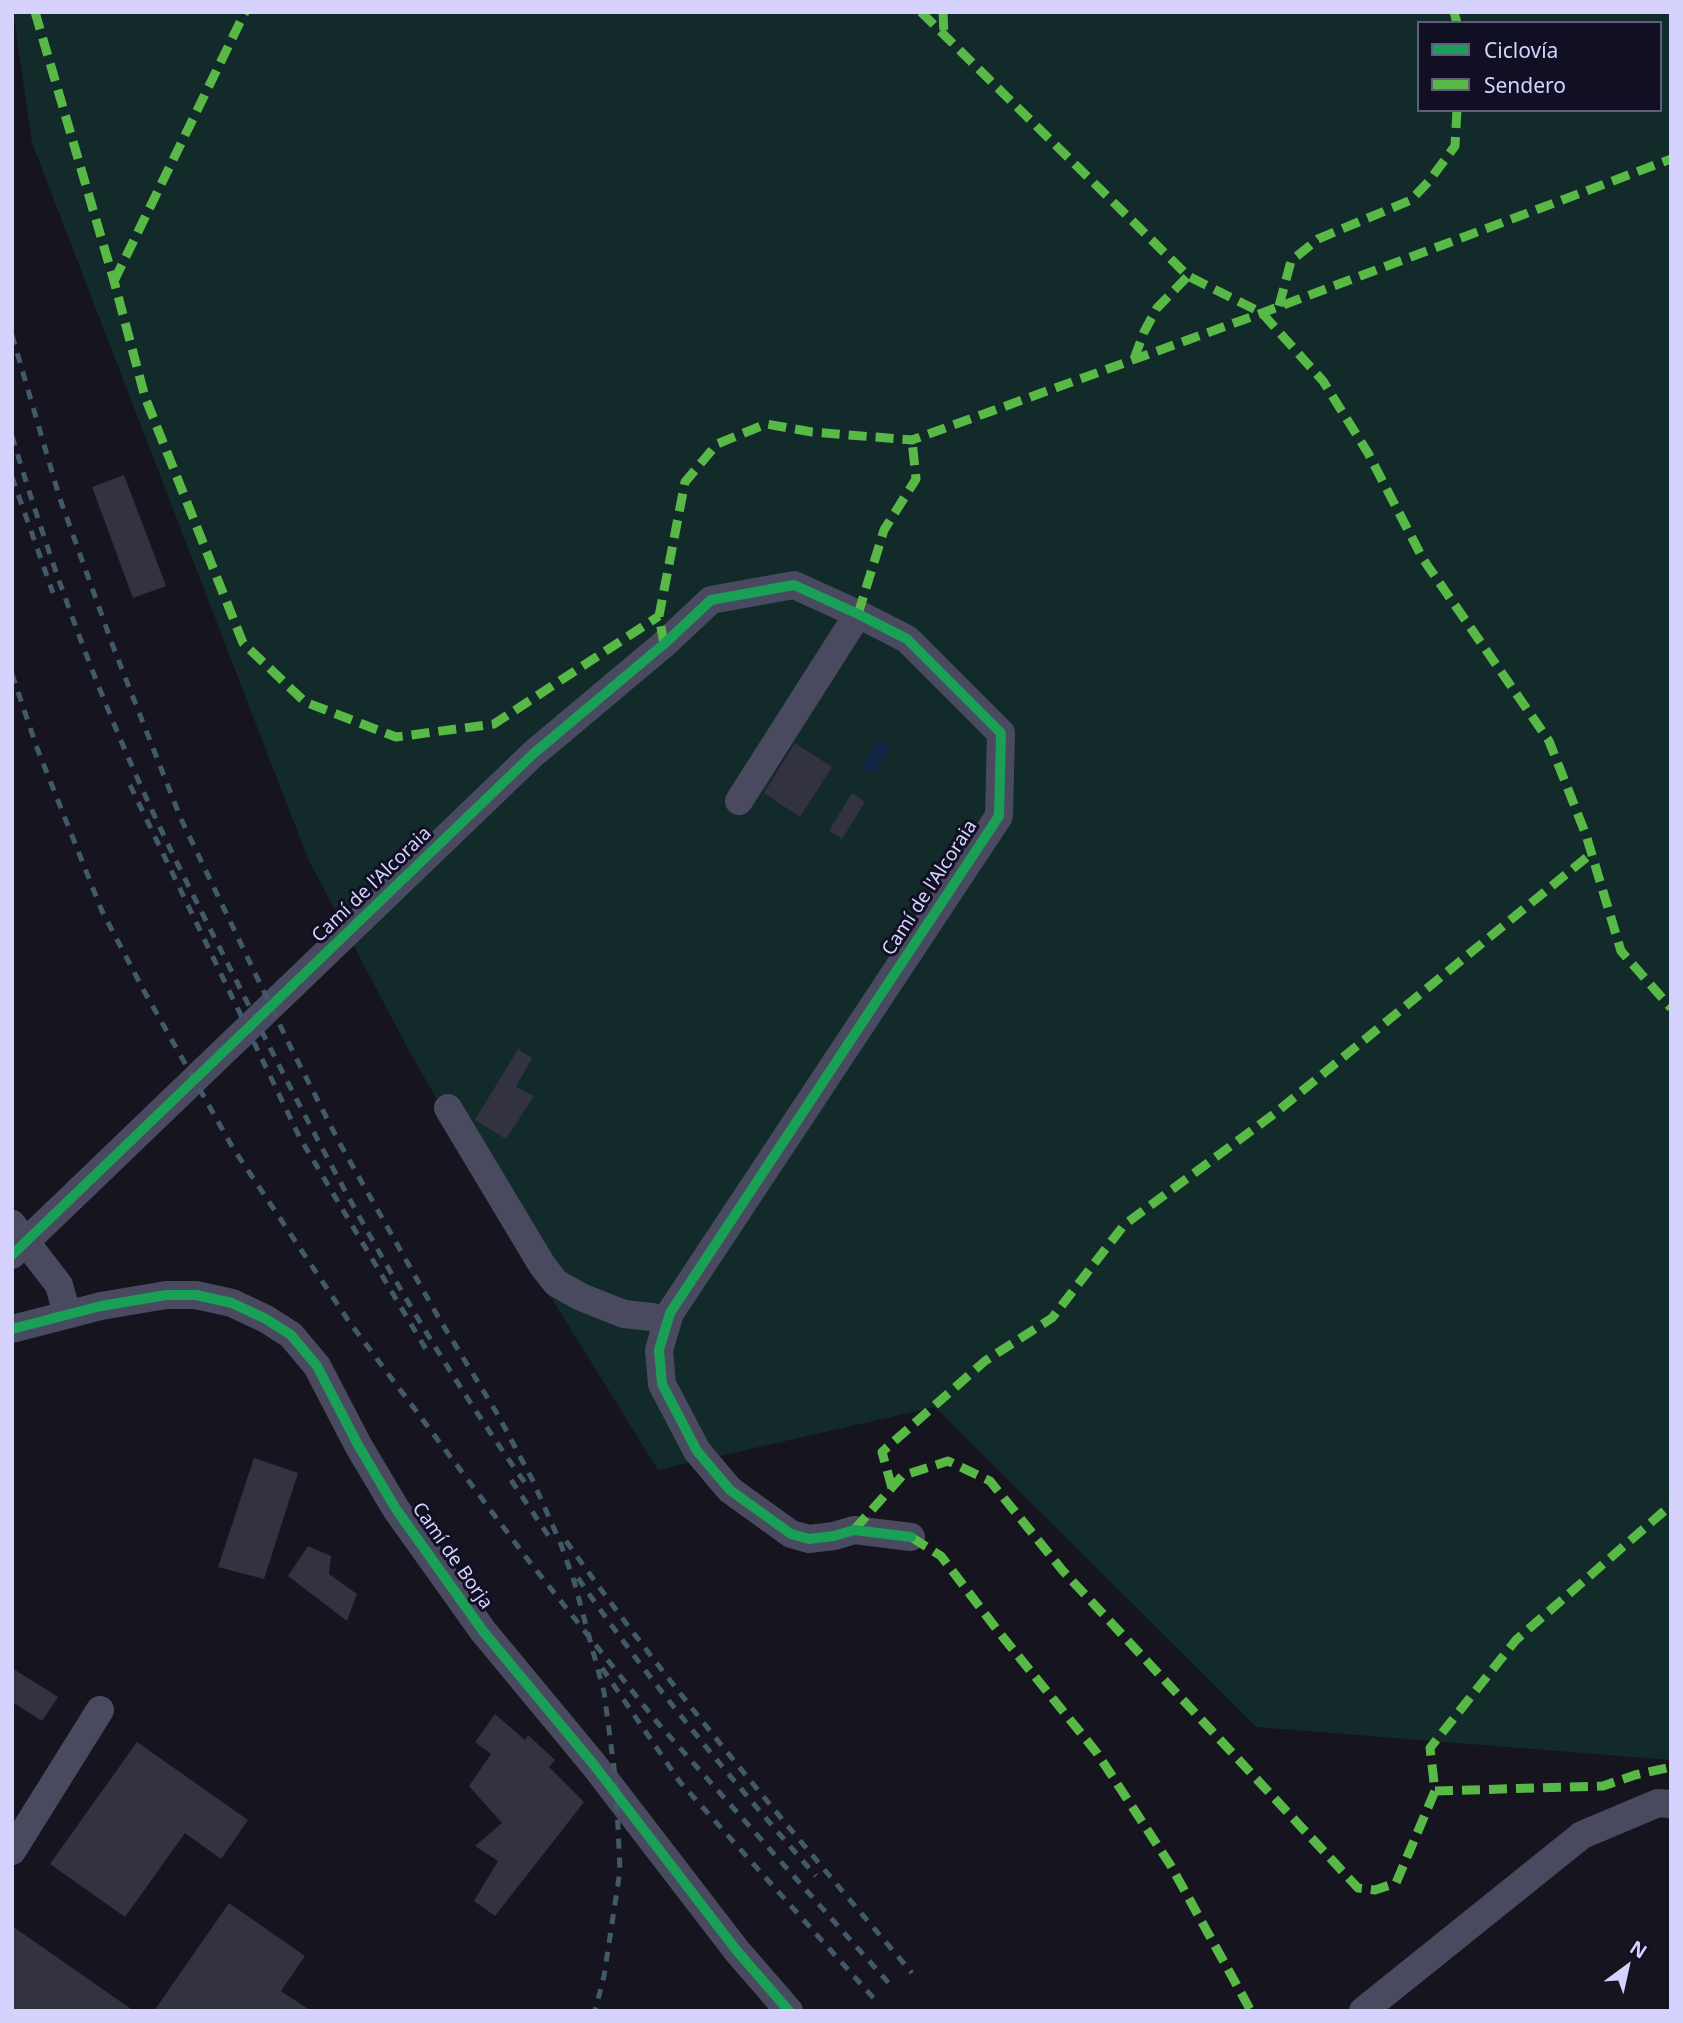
<!DOCTYPE html>
<html>
<head>
<meta charset="utf-8">
<style>
  body { margin:0 }
  #map { position:relative; width:1683px; height:2023px; overflow:hidden; background:#15141f; font-family:"Noto Sans",sans-serif }
  canvas { display:block }
  .frame { position:absolute; inset:0; border:14px solid #d5d3fe; pointer-events:none }
  .legend { position:absolute; left:1417px; top:21px; width:245px; height:91px; box-sizing:border-box; background:#110f24; border:2px solid #5f5d7b; margin:0; padding:9px 12px; list-style:none; font-size:21px; color:#d5d3fe }
  .legend li { display:flex; align-items:center; gap:14px; height:35px }
  .legend b { width:35px; border:2px solid #5f5d7b }
  .north { position:absolute; left:1592px; top:1932px; width:70px; height:70px; -webkit-text-stroke:5px #110f24; paint-order:stroke; rotate:33deg; font-size:19px; font-weight:700; line-height:28px; text-align:center; color:#d5d3fe }
  .north::after { content:''; display:block; margin:auto; width:24px; height:32px; background:#d5d3fe; clip-path:polygon(50% 0,100% 100%,50% 72%,0 100%) }
</style>
</head>
<body>
<div id="map">
<canvas width="1683" height="2023"></canvas>
<div class="frame"></div>
<ul class="legend">
<li><b style="height:9px;background:#1a9f57"></b>Ciclovía</li>
<li><b style="height:9px;background:#58b947"></b>Sendero</li>
</ul>
<div class="north">N</div>
</div>
<script>
const c = document.querySelector('canvas').getContext('2d');
c.lineJoin = 'round';
function fillPath(path, color) {
  c.fillStyle = color;
  c.fill(path, 'evenodd');
}
function stroke(path, color, width, dash) {
  c.strokeStyle = color;
  c.lineWidth = width;
  c.lineCap = dash ? 'butt' : 'round';
  c.setLineDash(dash || []);
  c.stroke(path);
}
function label(font, color, halo, rows, align = 'center') {
  c.font = font + ' "Noto Sans",sans-serif';
  c.lineWidth = 6;
  c.setLineDash([]);
  c.textBaseline = 'middle';
  c.strokeStyle = halo;
  c.fillStyle = color;
  for (const [text, x, y, turn = 0] of rows) {
    c.save();
    c.translate(x, y);
    c.rotate((+turn || 0) * Math.PI / 180);
    c.textAlign = isNaN(turn) ? turn : align;
    if (halo) c.strokeText(text, 0, 0);
    c.fillText(text, 0, 0);
    c.restore();
  }
}
fillPath(new Path2D(`
  M 13,12 L 1671,12 L 1671,1760 L 1256,1727 L 935,1407 L 658,1470 L 531,1265 L 407,1047 L 308,859 L 32,143 ZM 1419,23 L 1660,23 L 1660,110 L 1419,110 Z`), '#122a29');
fillPath(new Path2D(`
  M 879,739 L 891,748 L 874,773 L 865,772 L 862,764 Z`), '#102644');
fillPath(new Path2D(`
  M 124,475 L 166,586 L 133,598 L 92,487 Z
  M 795,743 L 832,767 L 800,817 L 764,793 Z
  M 852,793 L 865,802 L 842,839 L 829,831 Z
  M 518,1049 L 532,1058 L 516,1087 L 534,1096 L 506,1139 L 475,1120 Z
  M 254,1458 L 298,1473 L 264,1579 L 218,1567 Z
  M 308,1546 L 331,1556 L 329,1574 L 357,1594 L 347,1621 L 288,1576 Z
  M 12,1668 L 58,1697 L 42,1721 L 12,1702 Z
  M 495,1714 L 525,1740 L 528,1735 L 555,1760 L 549,1767 L 584,1802 L 495,1916 L 474,1901 L 498,1861 L 475,1846 L 502,1823 L 469,1786 L 491,1754 L 475,1742 Z
  M 137,1742 L 248,1820 L 221,1859 L 185,1833 L 125,1917 L 50,1864 Z
  M 229,1903 L 305,1956 L 281,1991 L 311,2011 L 154,2011 Z
  M 12,1926 L 134,2011 L 12,2011 Z`), '#333241');
stroke(new Path2D(`
  M 739,801 L 858,614
  M 448,1108 L 542,1265 L 556,1283 L 581,1297 L 624,1314 L 652,1317 L 665,1324
  M 12,1224 L 59,1285 L 67,1314
  M 12,1255 L 533,754 L 664,644 L 711,600 L 794,585 L 858,614 L 907,639 L 1001,733 L 999,816 L 670,1313 L 659,1350 L 662,1384 L 697,1451 L 730,1490 L 791,1534 L 809,1539 L 834,1536 L 854,1530 L 911,1537
  M 12,1329 L 101,1306 L 166,1295 L 196,1295 L 232,1303 L 266,1319 L 291,1335 L 317,1366 L 358,1445 L 396,1509 L 483,1631 L 594,1765 L 737,1951 L 789,2011
  M 12,1851 L 100,1710
  M 1363,2011 L 1582,1835 L 1658,1803 L 1671,1804`), '#494a60', 28);
stroke(new Path2D(`
  M 12,335 L 59,496 L 114,649 L 181,819 L 290,1046 L 339,1142 L 440,1320 L 498,1415 L 532,1479 L 560,1542 L 574,1581 L 604,1692 L 616,1783 L 620,1871 L 604,1976 L 595,2011
  M 12,436 C 50,562 95,687 150,806 C 179,869 211,930 242,992 C 327,1162 417,1332 528,1487
  M 12,477 L 53,593
  M 12,674 L 37,748 L 102,911 L 144,991 L 233,1148 L 350,1323 L 525,1556 L 656,1721 L 894,1989
  M 130,785 L 300,1138 L 427,1351
  M 511,1480 L 552,1541
  M 566,1541 C 673,1692 792,1832 912,1973
  M 578,1578 C 650,1683 733,1781 816,1876
  M 602,1668 L 680,1782 L 877,2002`), '#425a68', 5, [10, 9]);
stroke(new Path2D(`
  M 35,12 L 114,281 L 145,397 L 243,643 L 305,702 L 396,737 L 494,724 L 659,616
  M 921,12 L 1188,276 L 1262,313 L 1323,381 L 1368,453 L 1423,559 L 1549,741 L 1586,835 L 1621,951 L 1671,1008
  M 943,12 L 944,35
  M 1454,12 L 1457,23
  M 114,281 L 245,12
  M 1279,306 L 1291,261 L 1318,239 L 1411,200 L 1429,181 L 1455,146 L 1457,110
  M 1134,359 L 1144,332 L 1157,308 L 1188,276
  M 858,614 L 884,530 L 916,479 L 912,440
  M 664,644 L 659,616 L 685,482 L 717,444 L 766,424 L 812,432 L 912,440 L 1262,313 L 1671,159
  M 892,1488 L 882,1452 L 985,1361 L 1052,1318 L 1124,1225 L 1274,1114 L 1592,853
  M 854,1530 L 902,1476 L 948,1461 L 990,1481 L 1063,1571 L 1358,1888 L 1375,1890 L 1396,1883 L 1435,1791 L 1430,1748 L 1516,1640 L 1671,1505
  M 911,1537 L 941,1556 L 998,1631 L 1097,1753 L 1171,1866 L 1251,2011
  M 1435,1791 L 1603,1786 L 1635,1775 L 1671,1767`), '#58b947', 9, [18, 9]);
stroke(new Path2D(`
  M 12,1255 L 533,754 L 664,644 L 711,600 L 794,585 L 858,614 L 907,639 L 1001,733 L 999,816 L 670,1313 L 659,1350 L 662,1384 L 697,1451 L 730,1490 L 791,1534 L 809,1539 L 834,1536 L 854,1530 L 911,1537
  M 12,1329 L 101,1306 L 166,1295 L 196,1295 L 232,1303 L 266,1319 L 291,1335 L 317,1366 L 358,1445 L 396,1509 L 483,1631 L 594,1765 L 737,1951 L 789,2011`), '#1a9f57', 10);
label('19px', '#d5d3fe', '#110f24', [
  ["Camí de l'Alcoraia",372,885,-44],
  ["Camí de l'Alcoraia",930,888,-57],
  ["Camí de Borja",452,1556,55]
]);
</script>
</body>
</html>
